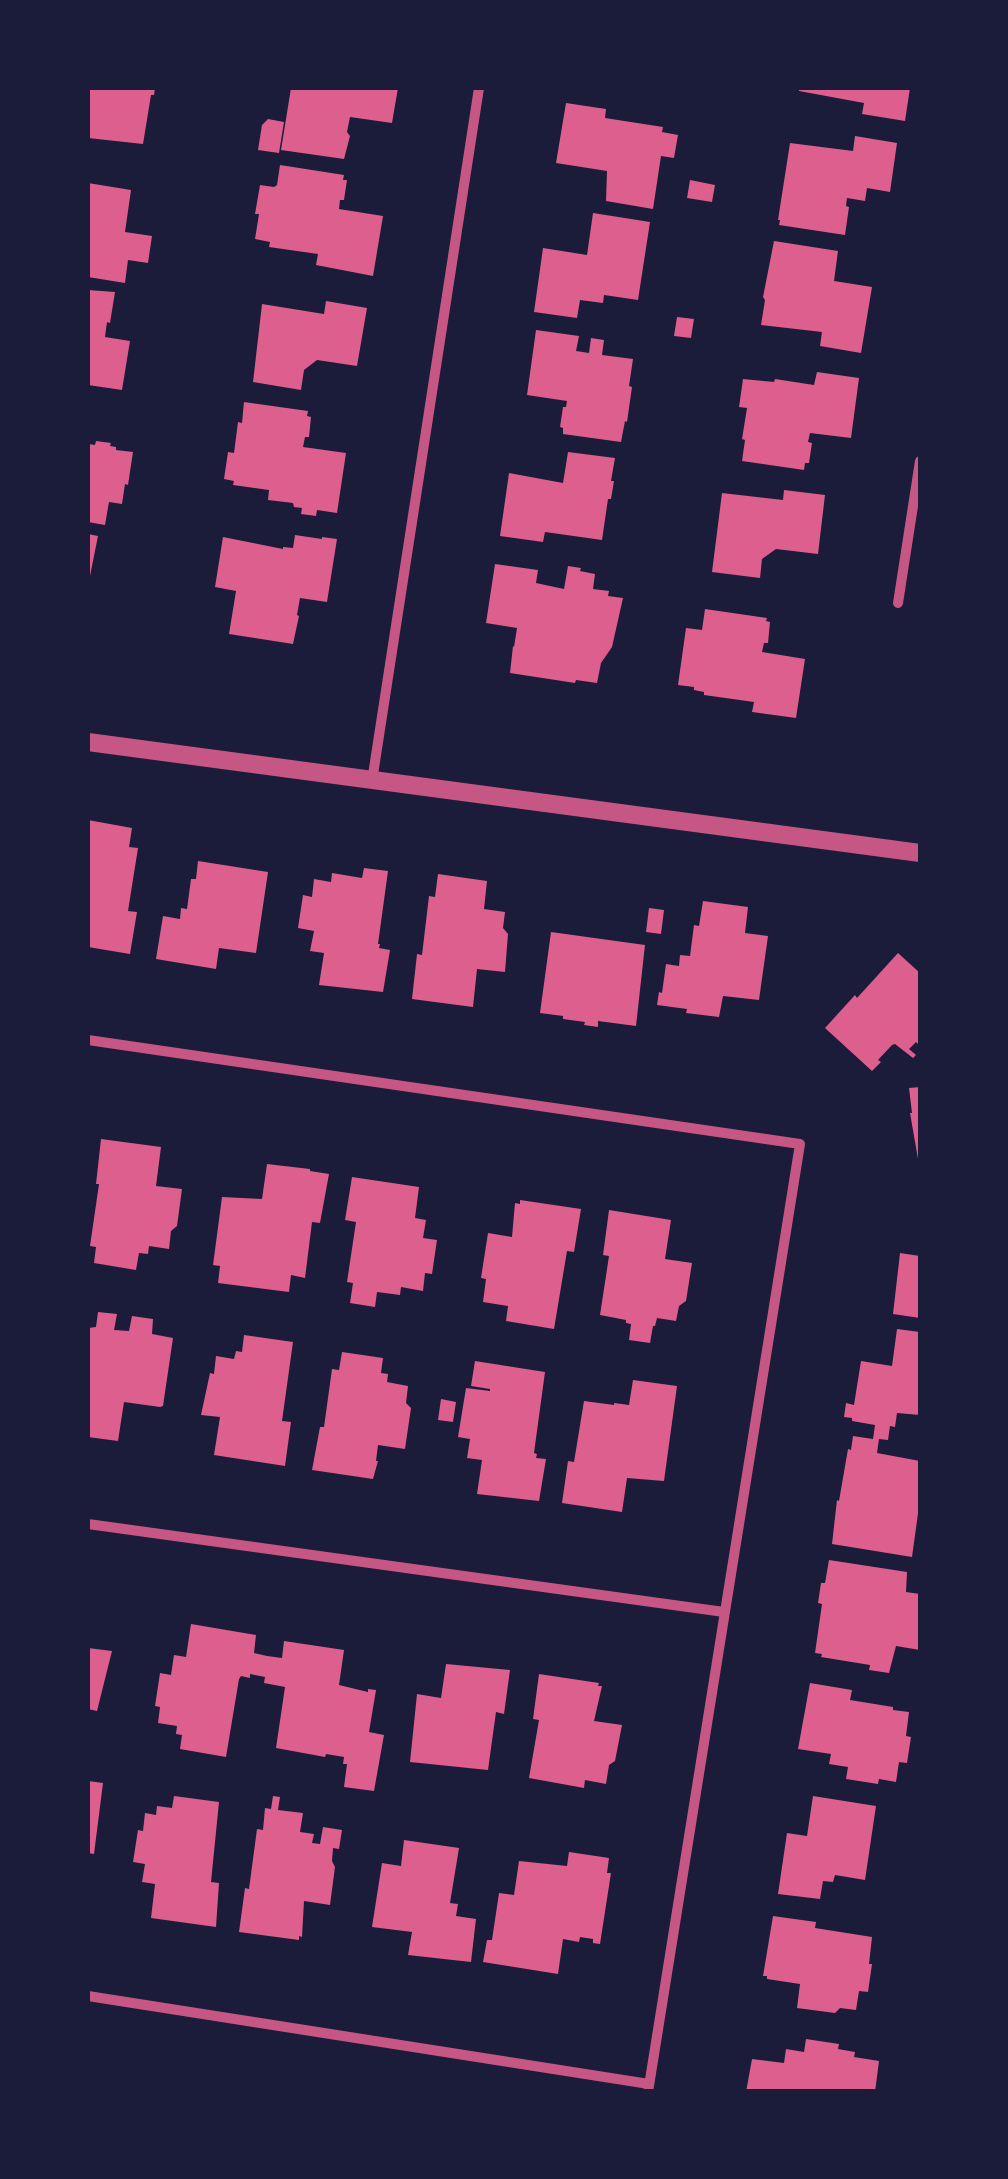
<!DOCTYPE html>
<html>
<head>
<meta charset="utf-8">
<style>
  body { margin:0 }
  #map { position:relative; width:1008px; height:2179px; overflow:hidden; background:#1b1b3a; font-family:"Fira Sans Condensed",sans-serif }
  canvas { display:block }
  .frame { position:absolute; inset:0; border:90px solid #1b1b3a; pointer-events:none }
</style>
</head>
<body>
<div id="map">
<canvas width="1008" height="2179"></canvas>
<div class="frame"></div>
</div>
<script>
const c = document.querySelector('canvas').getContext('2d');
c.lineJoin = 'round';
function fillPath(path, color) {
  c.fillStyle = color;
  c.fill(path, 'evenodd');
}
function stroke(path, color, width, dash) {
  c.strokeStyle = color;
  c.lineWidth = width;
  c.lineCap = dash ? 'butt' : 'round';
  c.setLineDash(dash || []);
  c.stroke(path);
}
fillPath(new Path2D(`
  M 88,88 L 155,88 L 154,95 L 151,95 L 143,144 L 88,138 Z
  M 291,88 L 398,88 L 392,123 L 350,117 L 347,132 L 350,136 L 344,159 L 281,150 Z
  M 799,88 L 910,88 L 905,121 L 862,114 L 864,103 L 799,91 Z
  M 566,103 L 606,109 L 605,118 L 663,127 L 662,132 L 678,135 L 674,158 L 661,156 L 653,209 L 606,201 L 607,171 L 556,163 Z
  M 268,119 L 284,122 L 279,153 L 258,150 L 262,125 Z
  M 855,136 L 897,143 L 890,192 L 867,188 L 865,201 L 847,198 L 846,206 L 849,207 L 845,235 L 779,225 L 780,220 L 778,220 L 790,143 L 853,151 Z
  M 280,165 L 344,175 L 343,180 L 347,180 L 344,200 L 340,200 L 339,209 L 383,216 L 373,276 L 316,265 L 318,254 L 269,247 L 270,242 L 255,239 L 259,214 L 255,214 L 260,185 L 274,187 L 277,185 Z
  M 690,180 L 715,185 L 712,202 L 687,198 Z
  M 88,183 L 131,190 L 125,232 L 152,236 L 148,263 L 128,260 L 125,283 L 88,277 Z
  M 593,213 L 650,222 L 638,300 L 604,295 L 603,303 L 580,300 L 577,318 L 534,312 L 543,248 L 587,255 Z
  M 774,241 L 838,251 L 834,281 L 872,287 L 861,353 L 820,346 L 822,332 L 761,325 L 765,300 L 763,297 Z
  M 88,290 L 115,292 L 110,323 L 107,322 L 105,337 L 130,341 L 122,390 L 88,385 Z
  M 326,301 L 367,308 L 357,366 L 317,360 L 304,370 L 301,390 L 253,382 L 262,304 L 324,314 Z
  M 677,317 L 694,319 L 691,338 L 674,336 Z
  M 536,330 L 579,336 L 576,351 L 589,353 L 591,338 L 604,340 L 602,355 L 633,359 L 629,386 L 632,387 L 627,422 L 625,421 L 621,442 L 563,434 L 563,428 L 560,427 L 563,407 L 566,407 L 567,401 L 527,395 Z
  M 817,372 L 859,378 L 851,438 L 810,433 L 808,442 L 812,443 L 809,463 L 805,463 L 804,470 L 742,461 L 745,440 L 742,439 L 747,408 L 739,407 L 743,379 L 774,382 L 775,379 L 814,385 Z
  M 244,402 L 308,411 L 307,416 L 311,417 L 309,437 L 305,437 L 303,447 L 346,453 L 337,513 L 317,510 L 316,516 L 301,514 L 302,508 L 294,507 L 293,503 L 268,500 L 269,490 L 233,485 L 234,481 L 224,479 L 228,452 L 234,453 L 238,422 L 242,423 Z
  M 96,441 L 111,443 L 110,446 L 116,447 L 116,450 L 133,452 L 128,485 L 125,484 L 122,504 L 109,502 L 105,525 L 88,522 L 88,444 L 95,445 Z
  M 568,452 L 615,458 L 611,481 L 614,481 L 611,499 L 608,499 L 602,540 L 545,532 L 543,542 L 500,536 L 509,473 L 563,483 Z
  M 784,490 L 825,495 L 818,554 L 776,549 L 762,559 L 760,578 L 712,572 L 722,493 L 783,500 Z
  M 88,534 L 98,536 L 89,581 L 88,581 Z
  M 295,535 L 322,539 L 322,537 L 337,539 L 327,602 L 300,598 L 297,615 L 299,616 L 293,644 L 229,634 L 236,591 L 215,587 L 223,537 L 283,549 L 283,547 L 293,548 Z
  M 495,564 L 538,570 L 536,583 L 564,589 L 568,566 L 581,568 L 580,571 L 595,574 L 593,589 L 609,591 L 608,596 L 623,598 L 612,647 L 601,663 L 597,683 L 576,680 L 575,683 L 510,673 L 513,646 L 514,647 L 517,628 L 486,623 Z
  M 705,609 L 767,618 L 766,621 L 770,622 L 768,643 L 764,643 L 762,652 L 805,659 L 796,718 L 752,712 L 754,702 L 704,695 L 704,692 L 694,690 L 694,687 L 678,685 L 686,628 L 702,630 Z
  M 88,820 L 132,828 L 129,847 L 138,848 L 128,911 L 137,912 L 130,954 L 88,947 Z
  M 198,861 L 268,872 L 256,953 L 219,948 L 216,969 L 156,959 L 163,916 L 180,919 L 181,908 L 187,909 L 191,879 L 196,879 Z
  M 364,868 L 388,871 L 378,944 L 380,944 L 379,948 L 390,950 L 383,992 L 319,985 L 324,953 L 310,951 L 314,931 L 298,928 L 303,895 L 312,897 L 314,879 L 331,882 L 332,873 L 362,878 Z
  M 438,874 L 487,881 L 484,909 L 505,912 L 503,928 L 508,934 L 505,972 L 477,969 L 473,1007 L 412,999 L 417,954 L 422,955 L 429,896 L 435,897 Z
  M 703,901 L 748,907 L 745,933 L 768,936 L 759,1000 L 723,996 L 719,1017 L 686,1013 L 687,1009 L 657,1005 L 659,992 L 662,993 L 666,964 L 679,966 L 680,955 L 690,956 L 694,925 L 699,926 Z
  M 649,908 L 664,910 L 661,934 L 646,932 Z
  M 551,932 L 645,945 L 636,1026 L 598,1021 L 598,1027 L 584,1025 L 585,1022 L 563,1019 L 563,1016 L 540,1013 Z
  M 898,953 L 920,973 L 920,1046 L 916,1042 L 909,1049 L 916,1055 L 913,1058 L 895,1044 L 892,1045 L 878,1060 L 881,1062 L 872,1071 L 825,1028 L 855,995 L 857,998 Z
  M 920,1087 L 920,1159 L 918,1159 L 910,1113 L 912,1113 L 909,1088 Z
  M 101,1139 L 161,1147 L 156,1186 L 182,1189 L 177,1226 L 171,1231 L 169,1249 L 149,1246 L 148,1254 L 139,1253 L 136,1270 L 94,1263 L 96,1247 L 90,1246 L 99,1184 L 96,1184 Z
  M 267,1164 L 310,1169 L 310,1171 L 329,1174 L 320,1223 L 312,1222 L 305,1278 L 291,1275 L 289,1292 L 218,1283 L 220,1266 L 213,1265 L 222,1197 L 262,1199 Z
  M 352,1177 L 419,1187 L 415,1218 L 426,1220 L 423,1238 L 437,1240 L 432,1274 L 425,1273 L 423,1291 L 401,1287 L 400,1295 L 377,1292 L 375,1307 L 350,1303 L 353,1283 L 347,1282 L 356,1222 L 345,1220 Z
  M 520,1200 L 581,1209 L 574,1252 L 567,1251 L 554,1329 L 506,1321 L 508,1306 L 483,1302 L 486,1279 L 481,1278 L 488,1233 L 512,1237 L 515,1203 L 520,1204 Z
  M 609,1210 L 671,1220 L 665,1259 L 692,1263 L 686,1301 L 679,1306 L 676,1321 L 657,1318 L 655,1326 L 653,1326 L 650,1343 L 629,1340 L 631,1324 L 626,1323 L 626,1320 L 600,1315 L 609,1256 L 603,1255 Z
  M 900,1253 L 920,1256 L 920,1318 L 893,1314 Z
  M 98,1312 L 117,1314 L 114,1330 L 129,1331 L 132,1316 L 153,1319 L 152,1334 L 173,1338 L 163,1406 L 160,1407 L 124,1402 L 118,1441 L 88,1437 L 88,1328 L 96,1327 Z
  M 897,1329 L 920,1332 L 920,1415 L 897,1413 L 895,1427 L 890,1426 L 888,1440 L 879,1439 L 877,1453 L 920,1461 L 920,1499 L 912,1557 L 832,1544 L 837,1500 L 839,1501 L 848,1449 L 851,1450 L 853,1436 L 873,1439 L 875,1425 L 852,1421 L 852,1418 L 844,1417 L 846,1403 L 854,1405 L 861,1361 L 892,1366 Z
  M 244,1335 L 293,1342 L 282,1421 L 291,1422 L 285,1466 L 214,1455 L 220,1417 L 201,1415 L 210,1373 L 214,1374 L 216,1356 L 234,1359 L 236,1351 L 242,1352 Z
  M 342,1352 L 383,1358 L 381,1373 L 388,1374 L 387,1382 L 408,1386 L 406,1403 L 411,1408 L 405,1449 L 378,1445 L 376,1461 L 378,1461 L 373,1479 L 312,1470 L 320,1427 L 324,1427 L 332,1369 L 339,1370 Z
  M 475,1361 L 545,1372 L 534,1453 L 537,1454 L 536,1458 L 546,1459 L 539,1501 L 477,1494 L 482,1460 L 467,1458 L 470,1439 L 458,1437 L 466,1388 L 490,1391 L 490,1389 L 471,1386 Z
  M 633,1380 L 677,1386 L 664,1481 L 627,1478 L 622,1512 L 562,1503 L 568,1461 L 574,1462 L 584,1401 L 614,1405 L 614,1403 L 629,1405 Z
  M 441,1399 L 456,1402 L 453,1422 L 438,1420 Z
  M 829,1560 L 907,1572 L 906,1592 L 920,1594 L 920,1650 L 896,1646 L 889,1673 L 869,1670 L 870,1665 L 821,1657 L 822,1654 L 815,1653 L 822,1604 L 818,1603 L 821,1583 L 825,1583 Z
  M 191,1624 L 256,1635 L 254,1653 L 267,1656 L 282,1658 L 284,1641 L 344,1650 L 339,1685 L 368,1692 L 368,1689 L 376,1690 L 369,1732 L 384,1735 L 374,1791 L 344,1787 L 347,1764 L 343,1764 L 344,1757 L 326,1754 L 325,1757 L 276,1748 L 285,1687 L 264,1683 L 265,1677 L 250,1674 L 250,1678 L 241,1676 L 239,1679 L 226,1757 L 180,1749 L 182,1735 L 176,1734 L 177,1726 L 158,1723 L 160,1707 L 155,1706 L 160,1673 L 171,1675 L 174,1655 L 186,1657 Z
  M 88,1648 L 112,1651 L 97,1711 L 88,1709 Z
  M 446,1664 L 510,1670 L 504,1714 L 496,1712 L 488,1770 L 410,1762 L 417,1694 L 441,1698 Z
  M 539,1674 L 599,1683 L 598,1686 L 602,1686 L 594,1721 L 622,1725 L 615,1761 L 609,1765 L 606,1784 L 585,1780 L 584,1788 L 529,1778 L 539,1720 L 533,1719 Z
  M 810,1683 L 852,1690 L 850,1700 L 893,1707 L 893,1710 L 909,1712 L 906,1736 L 911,1737 L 907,1763 L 899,1762 L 896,1782 L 879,1779 L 878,1784 L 846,1779 L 848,1767 L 829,1764 L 831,1754 L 798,1749 Z
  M 88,1781 L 103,1783 L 94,1854 L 88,1853 Z
  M 174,1796 L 219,1802 L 211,1882 L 219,1883 L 216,1927 L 151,1918 L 155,1884 L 142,1882 L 145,1864 L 133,1862 L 138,1830 L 143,1831 L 145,1813 L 156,1815 L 157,1806 L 172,1808 Z
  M 273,1796 L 280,1797 L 278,1810 L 303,1813 L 300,1832 L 314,1834 L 312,1843 L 320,1844 L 323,1827 L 342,1830 L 339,1849 L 333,1848 L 332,1861 L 335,1867 L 330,1905 L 304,1901 L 302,1937 L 299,1936 L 299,1940 L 239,1932 L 245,1888 L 249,1889 L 257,1829 L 263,1830 L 265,1808 L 271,1809 Z
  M 813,1796 L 876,1806 L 865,1880 L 835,1875 L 833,1882 L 823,1881 L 820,1899 L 778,1894 L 787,1833 L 807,1836 Z
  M 404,1840 L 459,1848 L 450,1903 L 458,1904 L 456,1916 L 476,1919 L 471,1962 L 408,1955 L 412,1932 L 372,1927 L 382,1863 L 401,1866 Z
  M 569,1852 L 609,1858 L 607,1873 L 611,1873 L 600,1944 L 593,1943 L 593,1939 L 580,1937 L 579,1942 L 563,1939 L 558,1974 L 483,1962 L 487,1940 L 492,1940 L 499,1893 L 514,1895 L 519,1861 L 567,1866 Z
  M 773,1916 L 816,1922 L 815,1928 L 872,1937 L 869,1964 L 872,1964 L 868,1992 L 859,1991 L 856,2010 L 840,2008 L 835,2013 L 797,2008 L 800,1984 L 767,1979 L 767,1976 L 763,1976 Z
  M 806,2039 L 839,2044 L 838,2049 L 855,2052 L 854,2057 L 879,2061 L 875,2092 L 746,2092 L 752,2059 L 784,2063 L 786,2049 L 804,2052 Z`), '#dd5f8e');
stroke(new Path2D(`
  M 898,603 L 920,461
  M 372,781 L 479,88
  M 88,1040 L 800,1144 L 648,2092
  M 88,1524 L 724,1612
  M 88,1996 L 649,2084`), '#c65784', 10);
stroke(new Path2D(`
  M 88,742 L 920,853`), '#c65784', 18);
</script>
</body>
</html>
